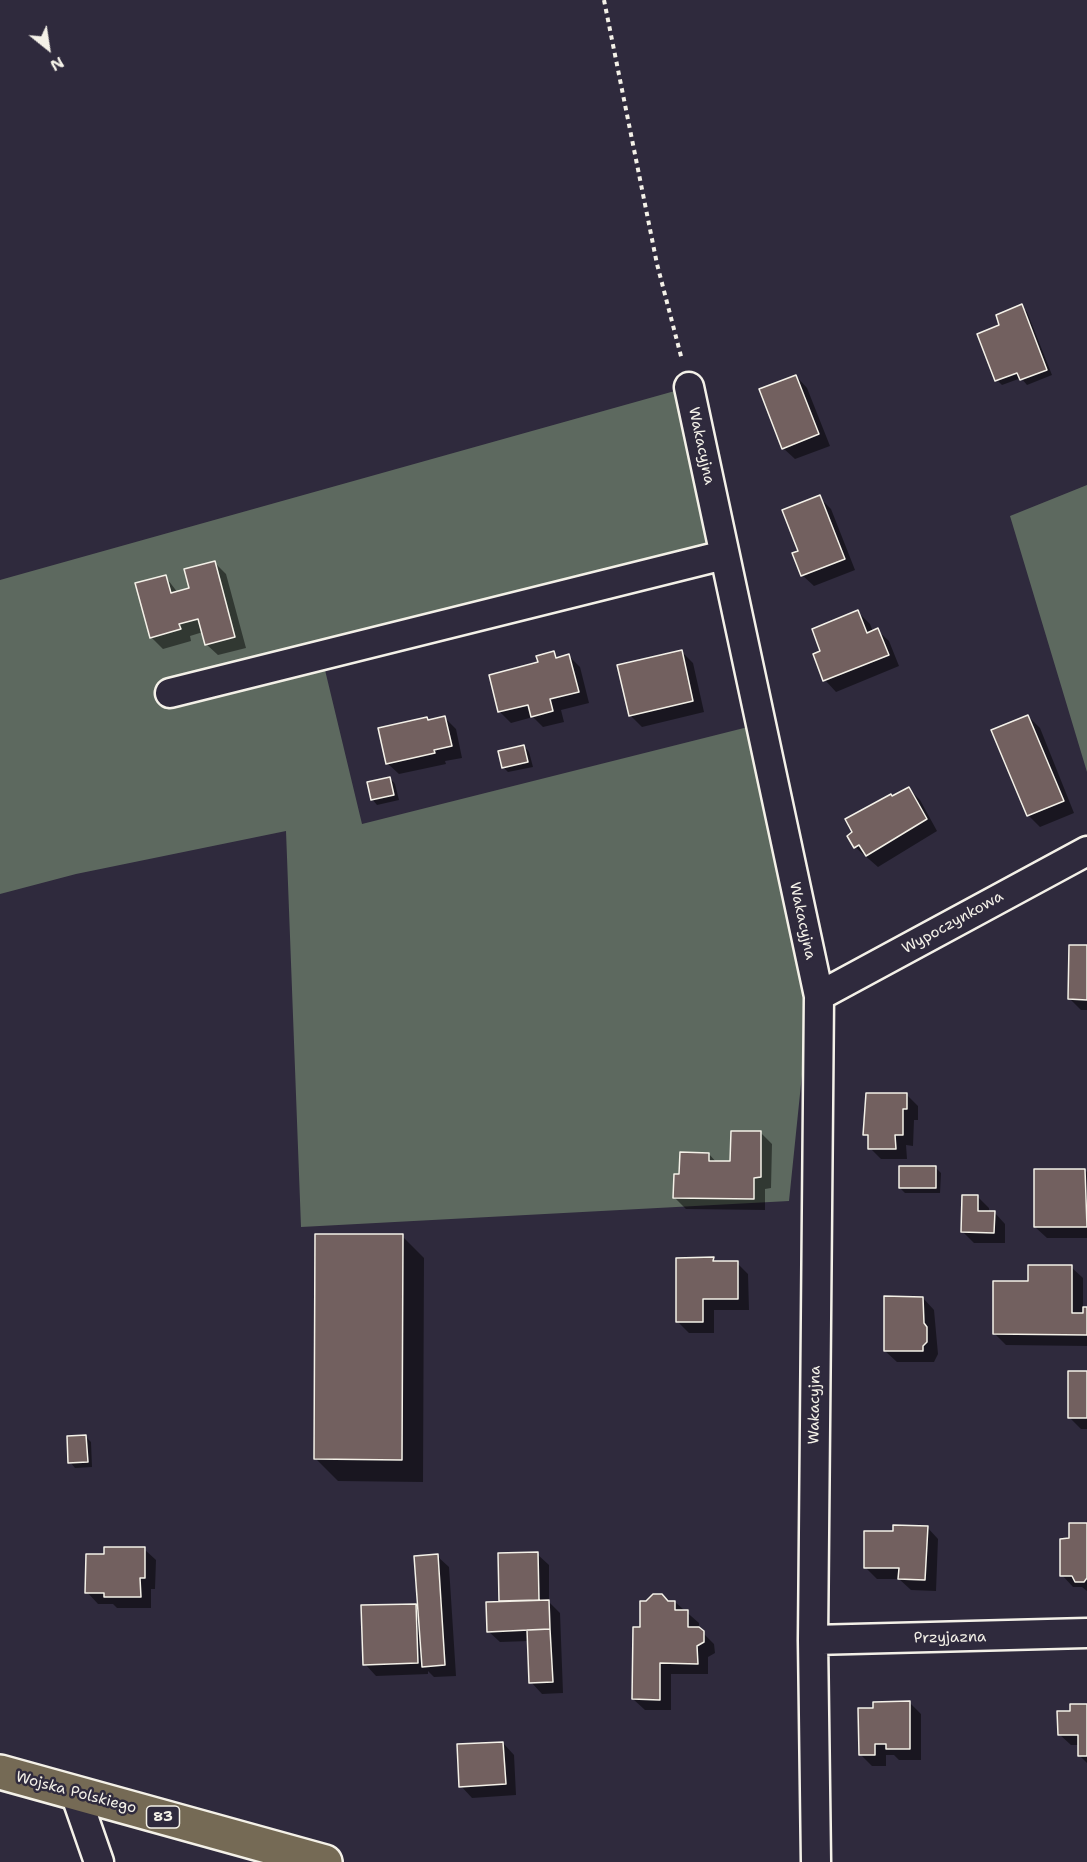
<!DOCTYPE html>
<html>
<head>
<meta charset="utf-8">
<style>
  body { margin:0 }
  #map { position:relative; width:1087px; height:1862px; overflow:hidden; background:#2f2a3d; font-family:"Shantell Sans",sans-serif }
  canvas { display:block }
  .north { position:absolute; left:18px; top:18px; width:60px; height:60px; -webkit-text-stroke:4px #2f2a3d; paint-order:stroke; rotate:150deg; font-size:16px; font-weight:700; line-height:24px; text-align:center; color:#f4f1e8 }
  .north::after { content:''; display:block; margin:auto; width:21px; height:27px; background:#f4f1e8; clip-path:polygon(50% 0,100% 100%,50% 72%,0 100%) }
</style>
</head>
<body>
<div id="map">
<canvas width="1087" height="1862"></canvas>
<div class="north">N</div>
</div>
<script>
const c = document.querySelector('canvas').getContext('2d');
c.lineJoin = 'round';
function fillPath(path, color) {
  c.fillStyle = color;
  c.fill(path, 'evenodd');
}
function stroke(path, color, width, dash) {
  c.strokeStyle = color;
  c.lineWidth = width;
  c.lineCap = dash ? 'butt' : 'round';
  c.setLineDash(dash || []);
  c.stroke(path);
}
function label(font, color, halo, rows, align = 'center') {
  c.font = font + ' "Shantell Sans",sans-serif';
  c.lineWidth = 5;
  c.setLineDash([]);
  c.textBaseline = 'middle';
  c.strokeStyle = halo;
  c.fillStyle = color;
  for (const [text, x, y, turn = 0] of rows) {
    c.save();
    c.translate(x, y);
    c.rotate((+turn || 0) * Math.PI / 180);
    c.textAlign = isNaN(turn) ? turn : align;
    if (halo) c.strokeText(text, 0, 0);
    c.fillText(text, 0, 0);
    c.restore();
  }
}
fillPath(new Path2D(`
  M 689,387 L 710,546 L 319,645 L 362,824 L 752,726 L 811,987 L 789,1201 L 301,1227 L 286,831 L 76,874 L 0,894 L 0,580 Z
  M 1087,485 L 1087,772 L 1010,516 Z`), '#5d695f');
fillPath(new Path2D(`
  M 1022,306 L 1027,312 L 1052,375 L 1027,385 L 1021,378 L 1002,385 L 997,380 L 1001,326 Z
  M 796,376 L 807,388 L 830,446 L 795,459 L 783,448 Z
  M 819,497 L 831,509 L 855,570 L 814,586 L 802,575 L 800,551 Z
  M 215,563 L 226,574 L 246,648 L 218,655 L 206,644 L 203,632 L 190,636 L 191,641 L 163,649 L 151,637 L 165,576 L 178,593 L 191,589 Z
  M 858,612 L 870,624 L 873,632 L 877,630 L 889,641 L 899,666 L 836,692 L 825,680 L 822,651 Z
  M 681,651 L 693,663 L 704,712 L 642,727 L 631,716 Z
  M 554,653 L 559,658 L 569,656 L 580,667 L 589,703 L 561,710 L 564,722 L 543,727 L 533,717 L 511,723 L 499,711 L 539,663 Z
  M 1028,716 L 1040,728 L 1074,813 L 1040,827 L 1028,815 Z
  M 445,718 L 456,729 L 462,758 L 445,761 L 446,764 L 399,774 L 387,763 L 427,719 L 429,721 Z
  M 524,746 L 529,752 L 533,767 L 508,772 L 503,767 Z
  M 390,778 L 395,784 L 399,800 L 377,805 L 372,799 Z
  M 909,789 L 920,800 L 937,831 L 878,867 L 855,847 L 893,798 Z
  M 1087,947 L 1087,1010 L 1081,1010 L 1070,999 Z
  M 906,1094 L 918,1106 L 918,1120 L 914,1120 L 913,1146 L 906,1145 L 907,1159 L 881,1159 L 870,1148 L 870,1139 L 865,1134 Z
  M 761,1133 L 772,1144 L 771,1188 L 765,1189 L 765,1210 L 686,1209 L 675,1198 L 681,1175 L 709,1154 L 717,1163 L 732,1163 Z
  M 935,1167 L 941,1173 L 940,1193 L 905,1193 L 900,1188 Z
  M 1085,1170 L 1087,1172 L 1087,1238 L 1047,1238 L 1035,1227 Z
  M 978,1197 L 989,1208 L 989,1212 L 994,1212 L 1005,1224 L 1005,1243 L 974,1243 L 963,1232 Z
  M 402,1236 L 424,1258 L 423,1482 L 338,1481 L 316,1459 Z
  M 713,1259 L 717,1263 L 737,1263 L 748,1274 L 749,1310 L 714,1310 L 714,1333 L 689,1333 L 678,1322 Z
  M 1071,1267 L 1083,1278 L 1083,1308 L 1087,1308 L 1087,1346 L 1006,1345 L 995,1334 L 1029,1282 Z
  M 923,1298 L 934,1310 L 938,1354 L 934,1362 L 897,1362 L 885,1351 Z
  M 1087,1372 L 1087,1429 L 1081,1429 L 1070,1418 Z
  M 86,1437 L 91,1442 L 92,1467 L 75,1468 L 70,1462 Z
  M 1087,1525 L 1087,1591 L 1082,1587 L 1073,1587 L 1062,1575 L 1070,1540 Z
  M 927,1527 L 938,1539 L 936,1591 L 911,1590 L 899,1579 L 877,1579 L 866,1568 L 895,1533 Z
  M 144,1549 L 156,1560 L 155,1589 L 151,1589 L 151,1608 L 117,1608 L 113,1604 L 98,1604 L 87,1592 L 106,1555 Z
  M 500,1554 L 537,1554 L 549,1565 L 549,1602 L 560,1613 L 563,1693 L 542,1694 L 531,1682 L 529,1641 L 500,1642 L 488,1631 L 501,1603 Z
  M 437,1556 L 449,1567 L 456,1676 L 434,1677 L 428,1671 L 428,1674 L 376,1676 L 365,1664 L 415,1605 L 419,1609 Z
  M 668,1602 L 675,1602 L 699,1623 L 699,1629 L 714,1644 L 715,1653 L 708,1657 L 708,1674 L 671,1674 L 671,1710 L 645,1710 L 633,1699 L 641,1629 Z
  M 910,1703 L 921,1714 L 921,1760 L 899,1760 L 894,1755 L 886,1755 L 886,1766 L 872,1766 L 860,1754 L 874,1709 Z
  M 1087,1705 L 1087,1763 L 1079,1755 L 1080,1745 L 1071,1745 L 1059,1734 Z
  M 503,1743 L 514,1755 L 516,1795 L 472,1798 L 461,1786 Z`), '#0007');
const building = new Path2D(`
  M 1022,304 L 1047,370 L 1020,380 L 1017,373 L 995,381 L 977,334 L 999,325 L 996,315 Z
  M 796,375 L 819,434 L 782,449 L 759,389 Z
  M 820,495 L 845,559 L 801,576 L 792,553 L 798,551 L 782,510 Z
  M 215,561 L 235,637 L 205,645 L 198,619 L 179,624 L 181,629 L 150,638 L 135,583 L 166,575 L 171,593 L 189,588 L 184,569 Z
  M 858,610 L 867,633 L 878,628 L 889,655 L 823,681 L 813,654 L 820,651 L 812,629 Z
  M 682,650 L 693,701 L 629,716 L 617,665 Z
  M 554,651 L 556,658 L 569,654 L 579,692 L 550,699 L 553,711 L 531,717 L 528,705 L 498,712 L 489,675 L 538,662 L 536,656 Z
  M 1028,715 L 1064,801 L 1027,816 L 991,730 Z
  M 445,716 L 452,746 L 434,750 L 435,753 L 386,764 L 378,728 L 427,717 L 428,720 Z
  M 524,745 L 528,762 L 502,768 L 498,751 Z
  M 390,777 L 394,795 L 371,800 L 367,782 Z
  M 909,787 L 927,819 L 866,856 L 859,845 L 854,848 L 847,836 L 852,832 L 845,819 L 891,794 L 892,796 Z
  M 1069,945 L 1087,945 L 1087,1000 L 1068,999 Z
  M 866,1093 L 907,1093 L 907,1109 L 903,1109 L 903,1135 L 895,1135 L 896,1149 L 868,1149 L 868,1135 L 863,1135 Z
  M 731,1131 L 761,1131 L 761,1177 L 754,1178 L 754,1199 L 673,1198 L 674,1174 L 679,1174 L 680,1152 L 709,1153 L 709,1161 L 730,1161 Z
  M 899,1166 L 936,1166 L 936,1188 L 899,1188 Z
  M 1034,1169 L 1085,1169 L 1087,1227 L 1034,1227 Z
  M 962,1195 L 978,1195 L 978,1211 L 995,1211 L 994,1233 L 961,1232 Z
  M 315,1234 L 403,1234 L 402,1460 L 314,1459 Z
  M 714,1257 L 713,1261 L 738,1261 L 738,1299 L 703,1299 L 703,1322 L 676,1322 L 676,1258 Z
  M 1028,1265 L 1072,1265 L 1072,1313 L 1083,1313 L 1083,1307 L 1087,1307 L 1087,1335 L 993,1334 L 993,1281 L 1028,1281 Z
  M 884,1296 L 923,1297 L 924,1323 L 927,1327 L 927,1342 L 923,1346 L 923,1351 L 884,1351 Z
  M 1068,1371 L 1087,1371 L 1087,1418 L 1068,1418 Z
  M 86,1435 L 88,1462 L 68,1463 L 67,1436 Z
  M 1069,1523 L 1087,1523 L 1087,1578 L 1084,1582 L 1075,1582 L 1072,1576 L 1060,1576 L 1060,1539 L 1069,1538 Z
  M 893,1525 L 928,1526 L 925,1580 L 898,1579 L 899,1568 L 864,1568 L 864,1531 L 893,1531 Z
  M 104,1547 L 145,1547 L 145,1578 L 140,1578 L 141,1597 L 104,1597 L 104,1593 L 85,1593 L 86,1554 L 104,1554 Z
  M 538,1552 L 539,1600 L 499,1601 L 498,1553 Z
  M 438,1554 L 445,1665 L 422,1667 L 414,1556 Z
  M 653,1594 L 662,1594 L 668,1601 L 675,1601 L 675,1610 L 688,1610 L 688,1627 L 699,1627 L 704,1631 L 704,1642 L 697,1646 L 698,1664 L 660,1663 L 660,1700 L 632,1699 L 633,1627 L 640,1627 L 640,1601 L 646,1601 Z
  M 549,1600 L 550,1629 L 487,1632 L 486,1602 Z
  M 416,1604 L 418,1663 L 363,1665 L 361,1605 Z
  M 550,1629 L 553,1682 L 529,1683 L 527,1630 Z
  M 910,1701 L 910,1749 L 886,1749 L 886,1744 L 875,1744 L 875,1755 L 859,1755 L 858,1708 L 873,1708 L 873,1702 Z
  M 1070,1704 L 1087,1704 L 1087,1756 L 1078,1756 L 1078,1735 L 1058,1735 L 1057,1711 L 1070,1711 Z
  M 503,1742 L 506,1784 L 459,1787 L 457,1744 Z`);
fillPath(building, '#72605f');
stroke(building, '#f4f1e8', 1.5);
const minor = new Path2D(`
  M 689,387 L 819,996 L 813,1640 L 816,1862
  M 170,693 L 724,555
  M 819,996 L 1087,851
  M 813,1640 L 1087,1633
  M 75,1793 L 99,1862`);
const major = new Path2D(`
  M 0,1772 L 325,1862`);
stroke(minor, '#f4f1e8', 33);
stroke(major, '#f4f1e8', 38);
stroke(new Path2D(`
  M 604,0 L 657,264 L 682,360`), '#f4f1e8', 4, [4.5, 4.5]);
stroke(minor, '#2f2a3d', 28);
stroke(major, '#756a55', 33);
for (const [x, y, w] of [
  [163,1817,33]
]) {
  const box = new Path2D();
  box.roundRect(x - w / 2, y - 11, w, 22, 4.5);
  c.fillStyle = '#2f2a3d';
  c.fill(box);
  stroke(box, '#f4f1e8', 1.5);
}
label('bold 14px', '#f4f1e8', null, [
  ["83",163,1817]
]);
label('15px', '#f4f1e8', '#2f2a3d', [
  ["Wakacyjna",701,446,78],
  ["Wakacyjna",802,921,78],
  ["Wypoczynkowa",953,923,-29],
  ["Wakacyjna",815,1405,-89],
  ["Przyjazna",950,1638,-1],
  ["Wojska Polskiego",76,1793,15]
]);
</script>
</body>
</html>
